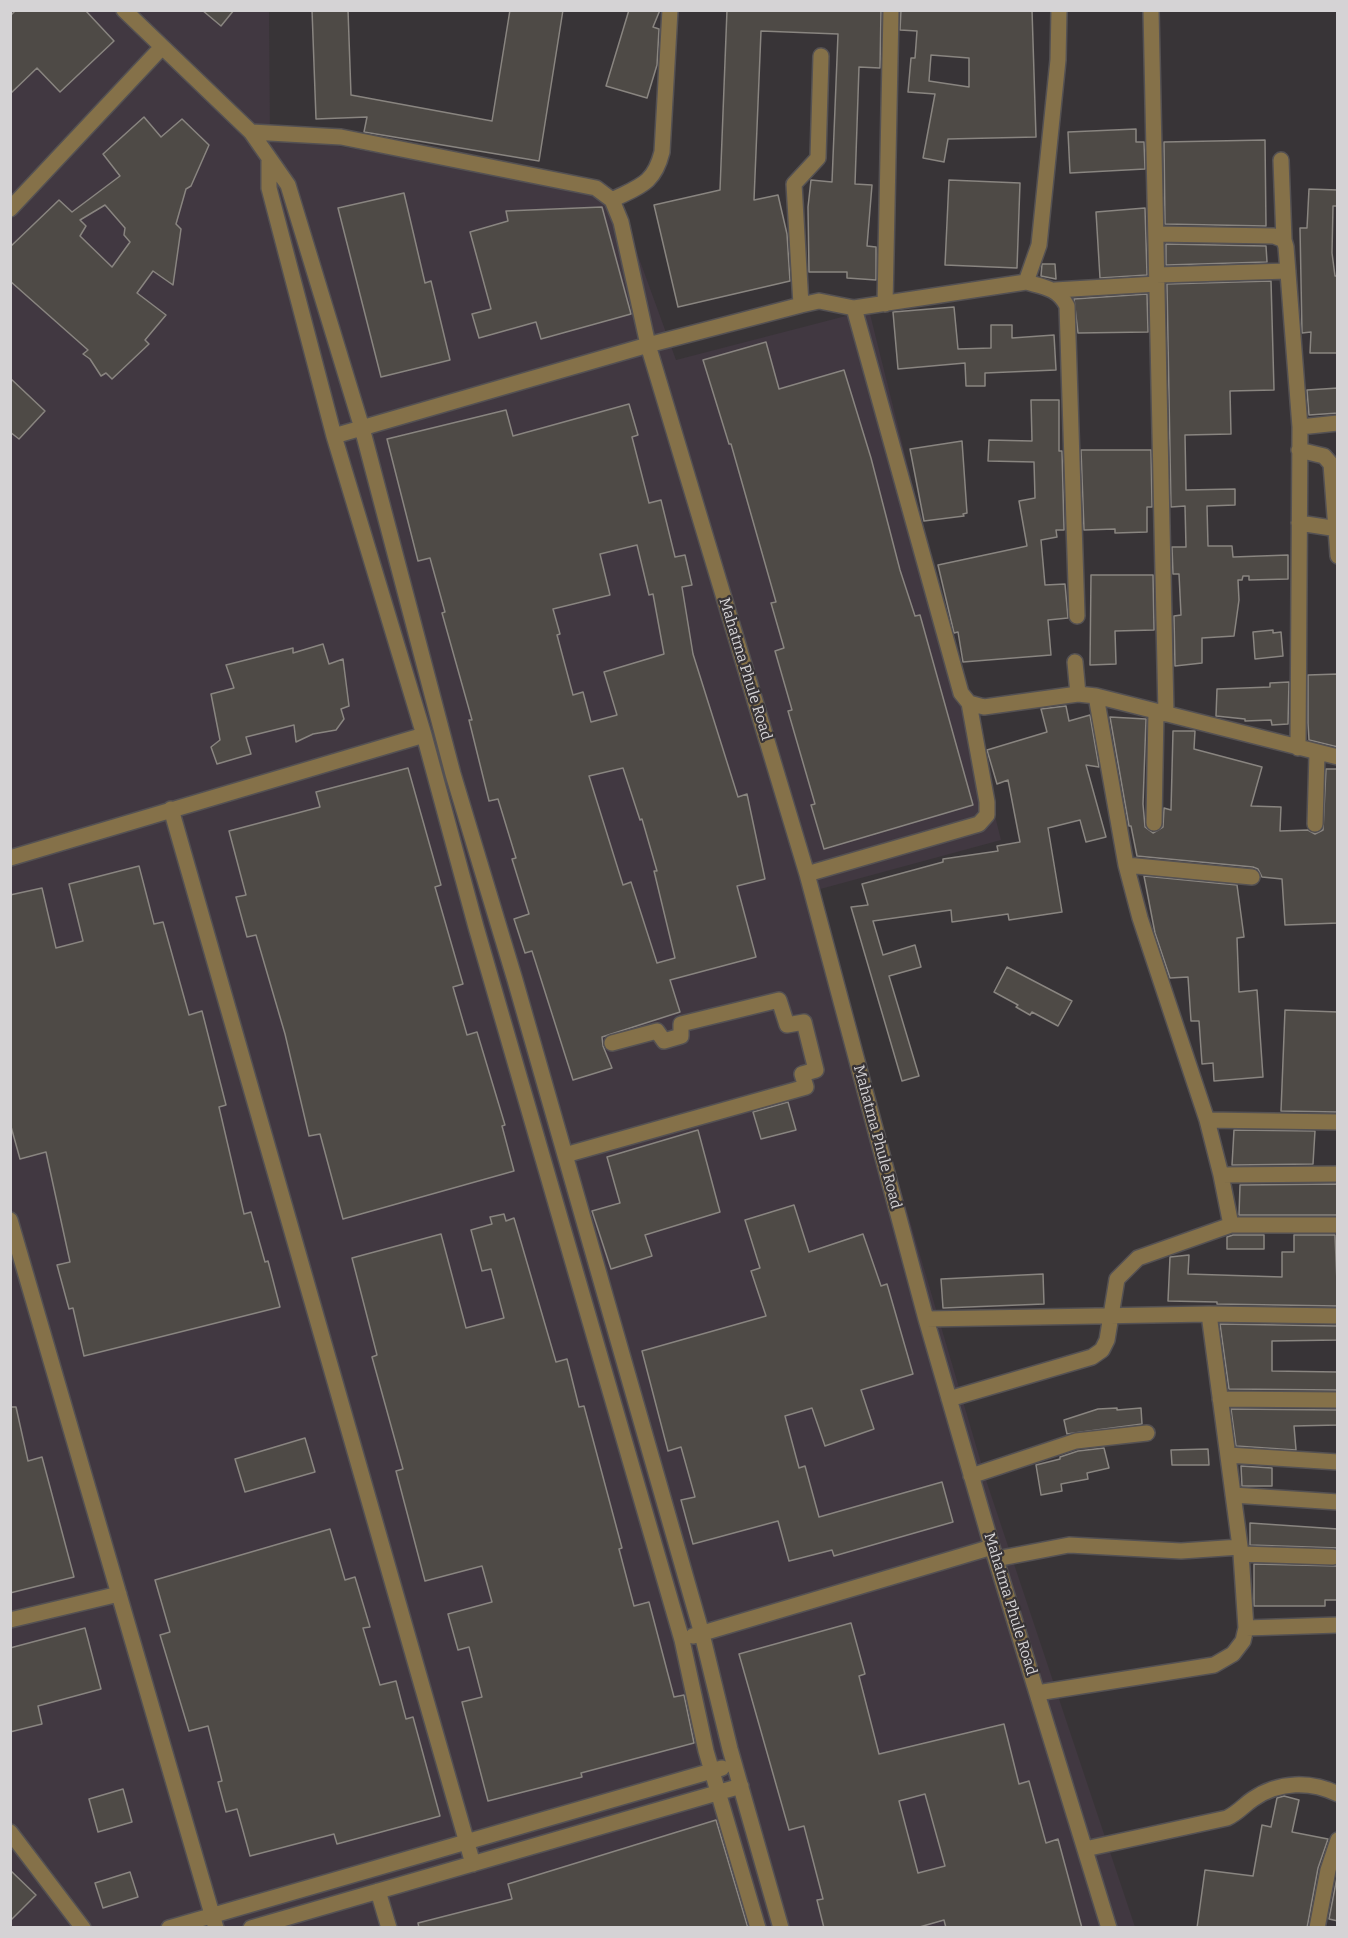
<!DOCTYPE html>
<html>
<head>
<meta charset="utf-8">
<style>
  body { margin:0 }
  #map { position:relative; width:1348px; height:1938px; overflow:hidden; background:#383437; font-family:Bitter,serif }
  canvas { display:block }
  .frame { position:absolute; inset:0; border:12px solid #d5d3d5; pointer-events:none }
</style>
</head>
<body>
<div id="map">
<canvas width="1348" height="1938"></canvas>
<div class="frame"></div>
</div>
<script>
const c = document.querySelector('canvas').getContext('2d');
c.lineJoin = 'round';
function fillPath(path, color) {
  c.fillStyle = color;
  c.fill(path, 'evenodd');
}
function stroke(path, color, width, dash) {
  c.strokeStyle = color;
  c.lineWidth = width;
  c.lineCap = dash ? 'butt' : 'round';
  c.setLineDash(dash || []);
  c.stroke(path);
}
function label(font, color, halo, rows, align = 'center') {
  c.font = font + ' Bitter,serif';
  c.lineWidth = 4.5;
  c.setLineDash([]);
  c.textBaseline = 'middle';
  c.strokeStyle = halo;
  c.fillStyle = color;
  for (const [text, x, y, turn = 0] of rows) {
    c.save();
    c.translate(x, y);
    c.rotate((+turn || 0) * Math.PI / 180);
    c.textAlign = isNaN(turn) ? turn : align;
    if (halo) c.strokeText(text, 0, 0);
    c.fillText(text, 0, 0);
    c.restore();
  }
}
fillPath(new Path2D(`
  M 11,11 L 269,11 L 270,134 L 616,195 L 676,360 L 869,310 L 1001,840 L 813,891 L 987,1483 L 1135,1927 L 11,1928 Z`), '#413841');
const building = new Path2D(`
  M 16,10 L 85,10 L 114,41 L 60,92 L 37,68 L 10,94 L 10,16 Z
  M 202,10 L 234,10 L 221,26 Z
  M 312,10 L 348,10 L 351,95 L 492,121 L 510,10 L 563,10 L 539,161 L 364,132 L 367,117 L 316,119 Z
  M 629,10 L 660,10 L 653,27 L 659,29 L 657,65 L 647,98 L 606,86 Z
  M 727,10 L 881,10 L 880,68 L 859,67 L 855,184 L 872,185 L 867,246 L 876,247 L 876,280 L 847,278 L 847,272 L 809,272 L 808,207 L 811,180 L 832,182 L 838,34 L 761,31 L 754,200 L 778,195 L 787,234 L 790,281 L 678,307 L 654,205 L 720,190 Z
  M 901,10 L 1032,10 L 1036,137 L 948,139 L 944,162 L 923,158 L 935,94 L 908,92 L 911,58 L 915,58 L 917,31 L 900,30 ZM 931,55 L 969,58 L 969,87 L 929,81 Z
  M 144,117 L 161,137 L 182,119 L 209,145 L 191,186 L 186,189 L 176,224 L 181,229 L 173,285 L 153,271 L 137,293 L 166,315 L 145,340 L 149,344 L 112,379 L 106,373 L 101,376 L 90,359 L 83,354 L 88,350 L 10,281 L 10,247 L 59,200 L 72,212 L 120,176 L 103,154 ZM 105,205 L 125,228 L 124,235 L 130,242 L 112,267 L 80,236 L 86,226 L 80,220 Z
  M 1136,129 L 1136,142 L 1144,142 L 1145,169 L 1070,173 L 1068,132 Z
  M 1265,140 L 1266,226 L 1165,224 L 1164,142 Z
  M 949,180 L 1020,183 L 1017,268 L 945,265 Z
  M 1309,189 L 1338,190 L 1338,206 L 1333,206 L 1332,253 L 1335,276 L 1338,276 L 1338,353 L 1310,353 L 1311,332 L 1302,333 L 1300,228 L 1307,228 Z
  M 404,193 L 425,283 L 431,281 L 450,360 L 381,377 L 338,208 Z
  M 602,207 L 631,314 L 541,339 L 536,322 L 479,338 L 472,314 L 491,309 L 470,232 L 508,221 L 506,211 Z
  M 1145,208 L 1147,275 L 1100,278 L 1096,212 Z
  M 1166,244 L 1266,246 L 1267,262 L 1166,265 Z
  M 1042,264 L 1055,264 L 1056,279 L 1041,276 Z
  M 1271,281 L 1274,390 L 1230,391 L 1231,434 L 1185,435 L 1186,490 L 1235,489 L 1235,505 L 1207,506 L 1208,546 L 1232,546 L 1233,557 L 1288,555 L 1288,579 L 1249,580 L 1249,576 L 1243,576 L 1242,580 L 1238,580 L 1239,600 L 1234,636 L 1202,638 L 1202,663 L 1175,666 L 1174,616 L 1181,615 L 1179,574 L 1173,574 L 1172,547 L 1186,547 L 1185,506 L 1171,507 L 1167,284 Z
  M 1147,294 L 1148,332 L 1078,333 L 1074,299 Z
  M 954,307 L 958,349 L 991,348 L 991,325 L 1012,325 L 1012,338 L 1054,335 L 1056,370 L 985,373 L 985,386 L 966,386 L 965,363 L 898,369 L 893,312 Z
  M 766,342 L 779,389 L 844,370 L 871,458 L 900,570 L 915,616 L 920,615 L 973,805 L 824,849 L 811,805 L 815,804 L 788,711 L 792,710 L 775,651 L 784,648 L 771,603 L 776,602 L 731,444 L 729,444 L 703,360 Z
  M 10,378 L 45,411 L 19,439 L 10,432 Z
  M 1338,388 L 1338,413 L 1309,415 L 1307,390 Z
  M 1031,400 L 1059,400 L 1059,451 L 1062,451 L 1064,530 L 1056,530 L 1057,537 L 1041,540 L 1045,585 L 1065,584 L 1068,618 L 1048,620 L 1051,655 L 963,662 L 958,632 L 954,633 L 938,565 L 1027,546 L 1019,501 L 1035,498 L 1034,462 L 988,461 L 989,440 L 1032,441 Z
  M 629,404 L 638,435 L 632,437 L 649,503 L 661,500 L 675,557 L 685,555 L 692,585 L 682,587 L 693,654 L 738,797 L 747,794 L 765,879 L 737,886 L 756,957 L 670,980 L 680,1012 L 602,1037 L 603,1046 L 612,1068 L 573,1080 L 532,951 L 525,953 L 514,919 L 529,914 L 512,859 L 516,858 L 498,799 L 489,801 L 469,720 L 472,720 L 442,613 L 445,612 L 430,558 L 418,561 L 387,439 L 506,410 L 513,436 ZM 637,545 L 649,595 L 653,594 L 664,654 L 604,672 L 617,715 L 591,722 L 583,692 L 573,695 L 557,635 L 560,634 L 553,609 L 610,595 L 600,554 ZM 623,768 L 640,820 L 642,819 L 657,871 L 654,871 L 675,958 L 657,963 L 631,882 L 623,885 L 589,776 Z
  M 962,441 L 967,513 L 963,514 L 964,516 L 924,521 L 910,449 Z
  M 1081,450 L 1151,450 L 1152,507 L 1147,507 L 1147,532 L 1115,533 L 1115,529 L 1084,530 Z
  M 1091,575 L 1153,575 L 1154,630 L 1115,631 L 1116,664 L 1090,665 Z
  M 1273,630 L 1273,633 L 1281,632 L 1283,656 L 1255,659 L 1253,632 Z
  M 323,644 L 329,664 L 343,659 L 349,706 L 341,709 L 344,719 L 336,730 L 313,734 L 296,742 L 294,725 L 246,737 L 251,754 L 217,764 L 211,747 L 220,740 L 211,694 L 234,688 L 226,665 L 293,648 L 293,653 Z
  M 1338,674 L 1338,747 L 1309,740 L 1308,723 L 1308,675 Z
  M 1289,682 L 1288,724 L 1272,725 L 1271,720 L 1245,721 L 1245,719 L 1216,716 L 1217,689 L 1270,687 L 1270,683 Z
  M 1066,706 L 1069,721 L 1090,715 L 1099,767 L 1086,765 L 1106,837 L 1086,842 L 1080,820 L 1048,828 L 1062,912 L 1009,920 L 1008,914 L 952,922 L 951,910 L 873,921 L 883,955 L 915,945 L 921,967 L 889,976 L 919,1076 L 902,1081 L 851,907 L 868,905 L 862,884 L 943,862 L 943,859 L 998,851 L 997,846 L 1020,842 L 1008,780 L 997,784 L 987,750 L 1047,732 L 1041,709 Z
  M 1110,717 L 1146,719 L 1143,804 L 1145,827 L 1153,833 L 1163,827 L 1164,808 L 1171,810 L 1173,731 L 1195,731 L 1194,749 L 1262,767 L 1251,806 L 1281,807 L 1280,831 L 1308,830 L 1315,834 L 1323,830 L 1326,769 L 1338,769 L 1338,923 L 1285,925 L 1282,879 L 1262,877 L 1258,869 L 1253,867 L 1137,856 L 1131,826 L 1129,826 Z
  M 408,768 L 441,885 L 435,887 L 463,984 L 453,987 L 467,1035 L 477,1032 L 505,1125 L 502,1126 L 514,1171 L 343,1219 L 320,1134 L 309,1136 L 285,1034 L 256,935 L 247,937 L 236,897 L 246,895 L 229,831 L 320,807 L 316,792 Z
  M 139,866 L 154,924 L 163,922 L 189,1015 L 202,1011 L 226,1105 L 219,1107 L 244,1214 L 251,1212 L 265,1262 L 268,1261 L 280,1307 L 84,1356 L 73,1308 L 69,1309 L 57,1265 L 70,1262 L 46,1152 L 20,1159 L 10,1123 L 10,895 L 42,888 L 56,948 L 83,941 L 69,884 Z
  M 1144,876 L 1237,885 L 1244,937 L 1237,938 L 1239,992 L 1257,990 L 1263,1077 L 1214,1081 L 1213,1063 L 1202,1064 L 1199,1021 L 1191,1021 L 1188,977 L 1170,978 L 1155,933 Z
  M 1007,967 L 1072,1001 L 1058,1026 L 1032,1012 L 1030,1015 L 1016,1007 L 1018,1005 L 994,992 Z
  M 1285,1010 L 1338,1012 L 1338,1112 L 1281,1111 Z
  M 788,1102 L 796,1130 L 761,1139 L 753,1112 Z
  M 698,1130 L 720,1212 L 645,1235 L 652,1256 L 611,1269 L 592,1211 L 620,1203 L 607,1157 Z
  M 1234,1130 L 1315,1131 L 1313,1164 L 1232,1165 Z
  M 1338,1184 L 1338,1215 L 1239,1215 L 1240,1185 Z
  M 794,1205 L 809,1252 L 863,1234 L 881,1286 L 887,1284 L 913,1374 L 861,1390 L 874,1429 L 825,1446 L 812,1408 L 785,1416 L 799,1468 L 805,1466 L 819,1517 L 942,1482 L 953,1522 L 834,1556 L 832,1550 L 789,1561 L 778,1521 L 693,1544 L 681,1500 L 695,1497 L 681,1447 L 668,1451 L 642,1351 L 766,1316 L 751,1271 L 760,1268 L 745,1220 Z
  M 504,1214 L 506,1221 L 514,1218 L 556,1362 L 567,1359 L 579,1407 L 584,1406 L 622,1548 L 619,1549 L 634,1606 L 649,1602 L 674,1697 L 684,1695 L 694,1743 L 581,1773 L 582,1777 L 488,1801 L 462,1702 L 482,1697 L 469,1647 L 458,1650 L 448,1614 L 492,1602 L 482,1566 L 425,1581 L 396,1471 L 403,1469 L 372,1357 L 377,1355 L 352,1258 L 441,1234 L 466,1328 L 504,1318 L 491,1269 L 482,1271 L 471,1230 L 492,1224 L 490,1217 Z
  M 1233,1235 L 1264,1235 L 1264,1249 L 1227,1249 L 1227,1237 Z
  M 1294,1235 L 1335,1235 L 1338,1306 L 1217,1304 L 1217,1302 L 1168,1301 L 1170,1257 L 1189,1255 L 1188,1274 L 1282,1277 L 1282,1252 L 1294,1252 Z
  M 1043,1274 L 1044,1304 L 943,1308 L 941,1279 Z
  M 1220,1324 L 1338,1326 L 1338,1340 L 1272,1341 L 1272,1371 L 1338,1372 L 1338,1390 L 1229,1389 Z
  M 10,1407 L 16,1407 L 28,1461 L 42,1457 L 74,1577 L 10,1593 Z
  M 1117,1408 L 1117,1410 L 1141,1408 L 1142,1424 L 1067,1434 L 1064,1420 L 1098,1409 Z
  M 1231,1409 L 1338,1410 L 1338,1425 L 1294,1426 L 1296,1450 L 1236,1446 Z
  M 305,1438 L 315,1472 L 245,1492 L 235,1459 Z
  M 1104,1448 L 1109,1468 L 1087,1473 L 1088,1479 L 1061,1484 L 1062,1491 L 1041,1495 L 1036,1465 L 1060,1459 L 1060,1457 L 1078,1451 Z
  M 1208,1449 L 1209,1465 L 1172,1465 L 1171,1450 Z
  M 1241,1466 L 1272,1468 L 1272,1486 L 1242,1486 Z
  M 1250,1523 L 1338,1529 L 1338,1548 L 1250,1545 Z
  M 330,1529 L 345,1580 L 355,1577 L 370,1627 L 363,1628 L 380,1685 L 396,1681 L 406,1719 L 413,1717 L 440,1816 L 337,1844 L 334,1834 L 250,1856 L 237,1809 L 226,1812 L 218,1782 L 222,1781 L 208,1726 L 189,1731 L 160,1635 L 170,1632 L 155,1580 Z
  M 1254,1564 L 1338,1566 L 1338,1600 L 1325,1600 L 1325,1606 L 1254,1606 Z
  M 851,1623 L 865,1674 L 859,1676 L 879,1754 L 1004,1724 L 1019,1784 L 1029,1781 L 1046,1843 L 1058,1839 L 1082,1928 L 946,1928 L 944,1920 L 916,1928 L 824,1928 L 817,1900 L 823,1899 L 804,1826 L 789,1830 L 739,1654 ZM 925,1794 L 945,1866 L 918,1873 L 899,1801 Z
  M 85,1628 L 101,1689 L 38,1706 L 42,1724 L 10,1732 L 10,1648 Z
  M 123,1789 L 132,1822 L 98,1832 L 89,1799 Z
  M 1284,1796 L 1299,1800 L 1292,1832 L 1328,1839 L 1318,1868 L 1307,1928 L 1197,1928 L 1205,1870 L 1253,1876 L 1262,1825 L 1271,1827 L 1277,1798 Z
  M 716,1820 L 748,1928 L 419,1928 L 418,1923 L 512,1899 L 508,1884 Z
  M 10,1870 L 36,1895 L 10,1921 Z
  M 130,1872 L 138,1897 L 103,1908 L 95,1883 Z
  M 1338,1872 L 1338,1921 L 1329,1919 Z`);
fillPath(building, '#4e4a46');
stroke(building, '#898580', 1.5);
const minor = new Path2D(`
  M 124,10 L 251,132 L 288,185 L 362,428 L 453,774 L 515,980 L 702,1634 L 730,1749 L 781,1928
  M 1059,10 L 1058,60 L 1039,245 L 1026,282 C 1044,287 1058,288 1067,306 L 1077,616
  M 1151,10 L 1166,714
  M 251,132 L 341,137 L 596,188 L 612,200 L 621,222 L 648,345 L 807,874 L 926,1319 L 992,1547 L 1109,1928
  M 1281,160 L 1284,240
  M 269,161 L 269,188 L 334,436 L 424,735 L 476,927 L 682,1640 L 706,1751 L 758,1928
  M 612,200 C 640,186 654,184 662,152 L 670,10
  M 10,209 L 162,47
  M 1156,234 L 1274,236 L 1284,240 L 1286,247 L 1300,427 L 1298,748
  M 1157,275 L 1288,271
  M 1055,290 L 1157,284
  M 885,304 L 891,10
  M 801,305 L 794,184 L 818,158 L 821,56
  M 1300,427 L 1338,423
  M 334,436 L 648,345 L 801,305 L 819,301 L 854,308 L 1026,282
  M 1299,450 L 1324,456 L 1331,464 L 1338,556
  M 1299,523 L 1338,529
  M 1075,662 L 1078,694
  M 1096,696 L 1126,865 L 1140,918 L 1207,1120
  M 969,703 L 984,707 L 1078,694 L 1096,696 L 1338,757
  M 171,809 L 473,1864
  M 1154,823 L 1156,711
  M 1315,824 L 1317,753
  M 10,858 L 424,735
  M 1126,865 L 1252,877
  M 807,874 L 979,824 L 987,815 L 987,802 L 969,703 L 961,693 L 854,308
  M 565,1155 L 806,1087 L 802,1074 L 816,1070 L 804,1022 L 787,1025 L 779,1000 L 681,1024 L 681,1036 L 664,1041 L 657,1031 L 612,1043
  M 1221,1175 L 1207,1120 L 1338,1122
  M 10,1220 L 216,1928
  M 1231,1225 L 1221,1175 L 1338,1174
  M 1209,1314 L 1338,1316
  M 926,1319 L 1209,1314 L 1241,1554 L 1246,1628 L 1243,1641 L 1233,1654 L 1214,1665 L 1037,1693
  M 949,1399 L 1092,1357 L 1102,1350 L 1107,1340 L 1117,1279 L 1138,1258 L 1231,1225 L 1338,1225
  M 1220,1399 L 1338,1400
  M 1228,1455 L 1338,1462
  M 971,1476 L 1076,1441 L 1147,1433
  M 1233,1495 L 1338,1502
  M 1241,1554 L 1333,1557
  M 996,1559 L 1069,1545 L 1181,1551 L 1240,1547
  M 10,1620 L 119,1594
  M 1246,1628 L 1338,1625
  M 693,1636 L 992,1547
  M 10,1832 L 83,1928
  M 1085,1849 L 1227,1818 C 1238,1813 1244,1805 1253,1799 C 1279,1781 1311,1781 1338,1794
  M 378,1891 L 389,1928
  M 169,1928 L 722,1768
  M 251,1928 L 741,1786
  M 1317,1928 L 1328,1870 L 1338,1840`);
stroke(minor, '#545153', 18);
stroke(minor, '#857149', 15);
label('15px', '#d5d3d5', '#383437', [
  ["Mahatma Phule Road",745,669,73],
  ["Mahatma Phule Road",877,1137,75],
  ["Mahatma Phule Road",1010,1604,73]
]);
</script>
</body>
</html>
